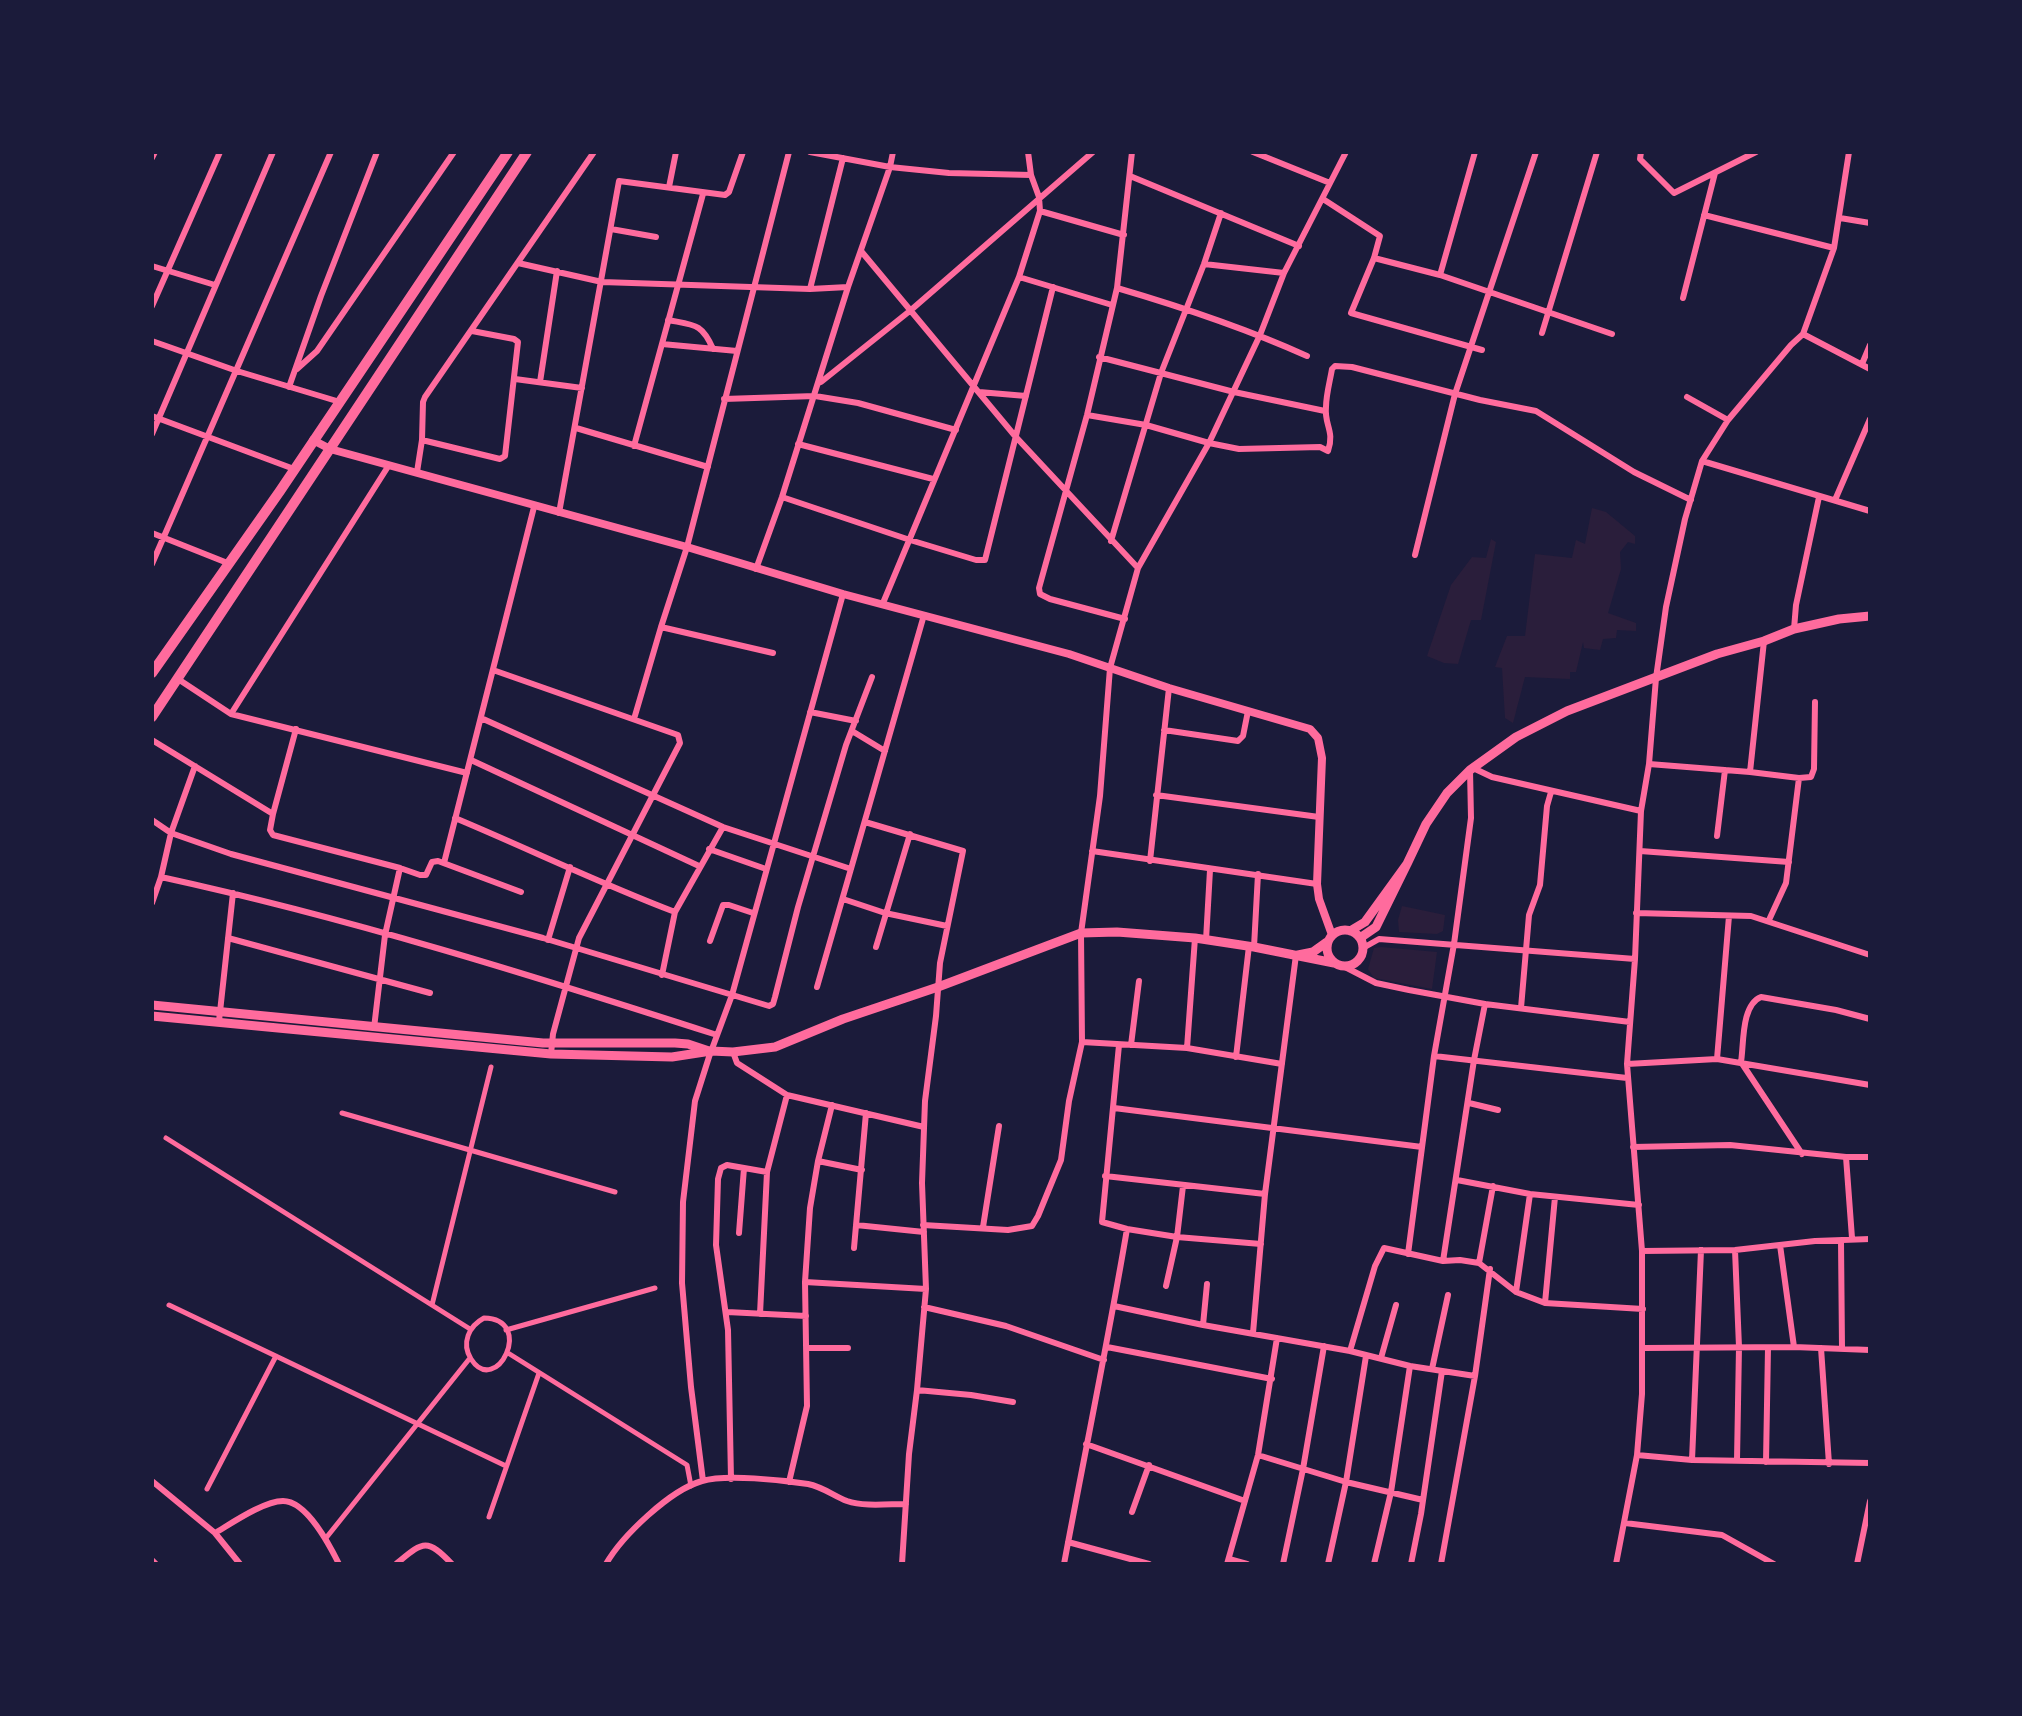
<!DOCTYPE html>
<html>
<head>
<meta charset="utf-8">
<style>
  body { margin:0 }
  #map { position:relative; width:2022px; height:1716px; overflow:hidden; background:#1b1b3a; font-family:Cabin,sans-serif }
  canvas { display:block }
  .frame { position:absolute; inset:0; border:154px solid #1b1b3a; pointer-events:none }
</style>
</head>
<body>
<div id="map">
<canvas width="2022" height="1716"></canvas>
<div class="frame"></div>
</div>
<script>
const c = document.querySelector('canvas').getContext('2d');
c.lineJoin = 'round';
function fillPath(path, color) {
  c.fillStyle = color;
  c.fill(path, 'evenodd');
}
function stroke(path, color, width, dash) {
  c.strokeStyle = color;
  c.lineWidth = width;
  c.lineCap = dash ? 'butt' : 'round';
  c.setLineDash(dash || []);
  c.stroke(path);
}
fillPath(new Path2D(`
  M 1592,508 L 1606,512 L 1635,536 L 1635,544 L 1628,542 L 1620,552 L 1621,569 L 1608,613 L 1636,623 L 1636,631 L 1617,630 L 1616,638 L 1603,639 L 1600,650 L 1584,648 L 1583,642 L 1576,672 L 1570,672 L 1570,679 L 1525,677 L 1513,723 L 1505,718 L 1502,668 L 1495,667 L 1507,636 L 1525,636 L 1535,554 L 1572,558 L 1576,540 L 1585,544 Z
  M 1491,539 L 1496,542 L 1481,620 L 1471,620 L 1458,664 L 1444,663 L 1427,656 L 1451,585 L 1472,557 L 1486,558 Z
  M 1402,906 L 1445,915 L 1443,931 L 1437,934 L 1399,932 L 1398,920 Z
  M 1381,947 L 1437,952 L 1432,989 L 1374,978 L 1368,969 L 1374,948 Z`), '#2a1e3b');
stroke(new Path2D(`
  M 342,1113 L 615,1192
  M 166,1138 L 470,1329
  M 169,1305 L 506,1466
  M 432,1305 L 491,1067
  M 484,1318 C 536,1319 496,1398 471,1359 C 461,1343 469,1326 484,1318 Z
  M 506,1330 L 655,1288
  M 508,1353 L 687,1465 L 691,1486
  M 207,1489 L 276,1356
  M 489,1517 L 539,1373
  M 326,1538 L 470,1358`), '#ff6b9d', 5);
stroke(new Path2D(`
  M 810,152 L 890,167 L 949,173 L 1031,175
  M 1253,152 L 1330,183
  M 1641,152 L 1640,159 L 1674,193 L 1756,152
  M 152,158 L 155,152
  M 1130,176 L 1299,246
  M 669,187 L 676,152
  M 1323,199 L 1380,236 L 1374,258 L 1351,313 L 1482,350
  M 1040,211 L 1124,235
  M 1704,215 L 1834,248
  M 1840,218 L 1870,223
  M 611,229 L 656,237
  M 861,251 L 1015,436 L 1138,568
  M 1374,258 L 1440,275 L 1612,334
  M 518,263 L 602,282 L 810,289 L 848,287
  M 1204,264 L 1284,273
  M 152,266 L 215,285
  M 1440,275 L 1475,152
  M 1019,277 L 1112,305
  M 1117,288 C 1182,307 1245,328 1307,356
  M 810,289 L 843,158
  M 1683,298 L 1715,173
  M 152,306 L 220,152
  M 668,320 C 694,325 702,323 713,349
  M 1542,333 L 1597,152
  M 1803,334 L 1870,369
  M 152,341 L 237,371 L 340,402
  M 662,344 L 737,351
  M 1099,357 L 1234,392 L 1325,411
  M 1862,364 L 1870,345
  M 297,369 L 317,351 L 454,152
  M 515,379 L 582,388
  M 540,382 L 557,271
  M 821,382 L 911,310 L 1093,152
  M 289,387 L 321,296 L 377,152
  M 979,392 L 1026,396
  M 1687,397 L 1728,420
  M 724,399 L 815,396 L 858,403 L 956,430
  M 1087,415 L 1146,425 L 1209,443 L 1239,449 L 1320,447 L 1328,451 C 1335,431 1324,425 1326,407 C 1326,395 1330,381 1332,369 L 1335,366 L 1352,367 L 1480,400 L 1536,411 L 1634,472 L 1691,500
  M 152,416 L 294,469
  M 576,428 L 708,467
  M 152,434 L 273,152
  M 422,440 L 500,459 L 505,456 L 518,342 L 514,339 L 472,331
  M 798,444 L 933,479
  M 634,446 L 703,194
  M 1702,461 L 1870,511
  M 417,472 L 422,440 L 423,402 L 425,397 L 594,152
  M 782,497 L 910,540 L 976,560 L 985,560 L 1053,287
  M 1835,500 L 1870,419
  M 559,513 L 619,181 L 725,195 L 729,192 L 743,152
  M 152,533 L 230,564
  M 1111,541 L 1161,373 L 1204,264 L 1221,213
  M 1415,555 L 1455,394 L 1536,152
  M 152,564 L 331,152
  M 756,569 L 782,497 L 848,287 L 890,167 L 893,152
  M 883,603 L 1019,277 L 1040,211 L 1039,197 L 1031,175 L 1028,152
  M 1125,619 L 1050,599 L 1040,594 L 1039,588 L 1087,415 L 1117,288 L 1132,152
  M 661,627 L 773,653
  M 1794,629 L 1796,605 L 1819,497
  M 493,670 L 678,735 L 680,743 L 579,938 L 553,1034 L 551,1054
  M 178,679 L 231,714 L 467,773
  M 810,712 L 856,721
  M 231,714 L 389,465
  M 481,718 L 723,827 L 851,869
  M 634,719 L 661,627 L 687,547 L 789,152
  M 1164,730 L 1238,741 L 1243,736 L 1248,711
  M 852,731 L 885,751
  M 152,740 L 273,814 L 270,830 L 273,835 L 400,868 L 420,875 L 426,875 L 432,862 L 438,861 L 521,892
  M 471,760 L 699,866
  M 1649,764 L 1750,772 L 1764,641
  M 1473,768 L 1492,777 L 1641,811
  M 1750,772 L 1799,778 L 1811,777 L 1814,769 L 1815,702
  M 1156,795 L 1319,817
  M 273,814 L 296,729
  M 455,818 C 529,849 601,884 675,912
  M 152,820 L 171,833 L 231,854 L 543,938 L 769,1006 L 773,1004 L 775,997 L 798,907 L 846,745 L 872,677
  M 865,822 L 963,851 L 940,963 L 936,1016 L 925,1101 L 922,1183 L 926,1289 L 917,1390 L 909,1454 L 902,1564
  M 1717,836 L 1725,770
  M 709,849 L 766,869
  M 1092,851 L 1317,884
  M 1640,851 L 1789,862
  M 1150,861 L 1169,688
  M 444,863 L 534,507
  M 161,877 C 349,918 534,976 717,1035
  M 843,899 L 885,913 L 947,926
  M 152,903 L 161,877 L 171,833 L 195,766
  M 1636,913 L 1751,916 L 1870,955
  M 1769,920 L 1786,883 L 1799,778
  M 228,938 L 430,993
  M 548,940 L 570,867
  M 1206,940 L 1210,870
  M 710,941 L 723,905 L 729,905 L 753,913
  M 876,947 L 910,834
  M 1254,947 L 1258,874
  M 1363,948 L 1379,939 L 1635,959
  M 1345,967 L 1376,983 L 1409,990 L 1485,1004 L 1630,1022
  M 662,975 L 675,912 L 723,827
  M 817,987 L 924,615
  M 1521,1008 L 1529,915 L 1540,885 L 1547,806 L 1551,792
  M 219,1021 L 233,893
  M 374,1028 L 385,935 L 400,868
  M 1082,1042 L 1187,1048 L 1282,1064
  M 1119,1045 L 1102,1222 L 1127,1229 L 1177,1237 L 1261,1244
  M 1131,1045 L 1139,981
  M 1187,1048 L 1195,938
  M 733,1052 L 737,1063 L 787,1095 L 924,1127
  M 1434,1056 L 1627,1078
  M 1236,1057 L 1249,946
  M 1717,1059 L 1729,916
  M 1627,1064 L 1717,1059 L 1870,1085
  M 1469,1103 L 1498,1110
  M 1114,1108 L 1422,1147
  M 1633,1147 L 1730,1145 L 1846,1157
  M 1802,1154 L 1741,1062 C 1744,1044 1741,1005 1761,997 L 1836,1010 L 1870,1019
  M 818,1161 L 862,1170
  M 1105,1176 L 1265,1194
  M 1457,1180 L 1530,1194 L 1639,1205
  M 856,1225 L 924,1232
  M 923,1225 L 1008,1230 L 1032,1226 L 1038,1216 L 1061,1160 L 1069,1101 L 1082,1042 L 1081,933 L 1100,796 L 1110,668 L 1138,568 L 1209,443 L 1260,335 L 1284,273 L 1346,152
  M 983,1227 L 999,1126
  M 739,1233 L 744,1168
  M 1852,1238 L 1846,1157 L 1870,1157
  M 1841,1241 L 1842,1348
  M 1780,1245 L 1794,1347
  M 854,1248 L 866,1113
  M 1735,1250 L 1739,1347 L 1737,1460
  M 1642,1251 L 1735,1250 L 1815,1241 L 1870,1239
  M 1408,1254 L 1434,1056 L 1454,944 L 1471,818 L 1470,770
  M 1443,1261 L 1474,1060 L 1485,1004
  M 1479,1263 L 1493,1186
  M 805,1282 L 926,1289
  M 1166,1286 L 1177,1237 L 1183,1186
  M 1516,1292 L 1530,1194
  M 1545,1303 L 1555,1197
  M 1114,1306 L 1203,1325 L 1350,1351 L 1410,1366 L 1475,1376
  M 924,1307 L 1006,1326 L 1104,1360
  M 727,1312 L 806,1316
  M 760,1314 L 767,1172 L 787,1095
  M 1203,1325 L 1207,1284
  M 1253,1333 L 1265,1194 L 1296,955
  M 1107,1347 L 1272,1379
  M 807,1348 L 848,1348
  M 1644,1348 L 1794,1347 L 1870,1350
  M 1821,1348 L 1829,1464
  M 1350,1351 L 1375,1266 L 1384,1248 L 1443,1261 L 1460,1260 L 1479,1263 L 1516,1292 L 1545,1303 L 1643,1309
  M 1381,1358 L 1396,1305
  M 1432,1369 L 1448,1295
  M 917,1390 L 971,1395 L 1013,1402
  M 1086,1444 L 1245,1501
  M 1258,1455 L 1346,1482 L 1423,1500
  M 1637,1455 L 1692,1460 L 1870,1463
  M 1692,1460 L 1701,1250
  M 1766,1462 L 1768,1348
  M 731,1479 L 728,1330 L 716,1245 L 718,1179 L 721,1168 L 727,1165 L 767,1172
  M 152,1481 L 215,1533 L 240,1564
  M 703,1481 L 691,1387 L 682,1283 L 683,1202 L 695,1101 L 709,1057 L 732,995 L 843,594
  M 789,1482 L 807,1406 L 805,1282 L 810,1208 L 818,1161 L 832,1105
  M 1132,1512 L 1149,1465
  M 1625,1523 L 1722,1535 L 1774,1564
  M 215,1533 C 232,1523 264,1501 283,1501 C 307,1501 330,1546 339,1564
  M 1068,1542 L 1149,1564
  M 1229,1559 L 1247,1564
  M 152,1560 L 156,1564
  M 396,1564 C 423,1542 426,1537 452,1564
  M 606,1564 C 622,1536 670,1490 702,1481 C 726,1474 782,1480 808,1484 C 823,1487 834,1496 847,1501 C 864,1507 888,1504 906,1504
  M 1064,1564 C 1085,1452 1108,1341 1127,1229
  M 1227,1564 L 1258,1455 L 1277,1338
  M 1283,1564 L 1303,1469 L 1324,1346
  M 1328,1564 L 1346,1482 L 1366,1356
  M 1374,1564 L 1391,1492 L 1410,1366
  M 1411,1564 L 1421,1514 L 1442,1371
  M 1441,1564 L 1475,1376 L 1490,1269
  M 1616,1564 L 1637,1455 L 1642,1394 L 1642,1251 L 1627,1064 L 1635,959 L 1641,811 L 1649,764 L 1656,678 L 1666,607 L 1685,519 L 1702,461 L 1728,420 L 1791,345 L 1803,334 L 1834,248 L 1849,152
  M 1857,1564 L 1870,1501`), '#ff6b9d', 6);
stroke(new Path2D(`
  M 313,440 L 330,449 L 687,547 L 843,594 L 1069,654 L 1169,688 L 1310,729 L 1318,738 L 1322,758 L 1317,884 L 1319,899 L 1332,935`), '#ff6b9d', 8);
stroke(new Path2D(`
  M 1407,864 L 1426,824 L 1447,793 L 1470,770 L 1516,737 L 1567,711 L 1717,654 L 1764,641 L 1794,629 L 1839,619 L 1870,616
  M1327 948a18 18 0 1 1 36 0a18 18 0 1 1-36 0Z
  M 1350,931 L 1365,922 L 1407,864 L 1376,927 L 1360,938
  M 1298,955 L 1313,952 L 1327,942
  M 152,1005 L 543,1043 L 675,1043 L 688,1044 L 709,1051
  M 152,1016 L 551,1054 L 672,1057 L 711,1051 L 733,1052 L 775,1047 L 843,1019 L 938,987 L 1081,933 L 1117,932 L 1195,938 L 1254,947 L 1334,963`), '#ff6b9d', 9);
stroke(new Path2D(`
  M 152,673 L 280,491 L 508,152
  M 152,717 L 527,152`), '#ff6b9d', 10);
</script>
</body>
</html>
